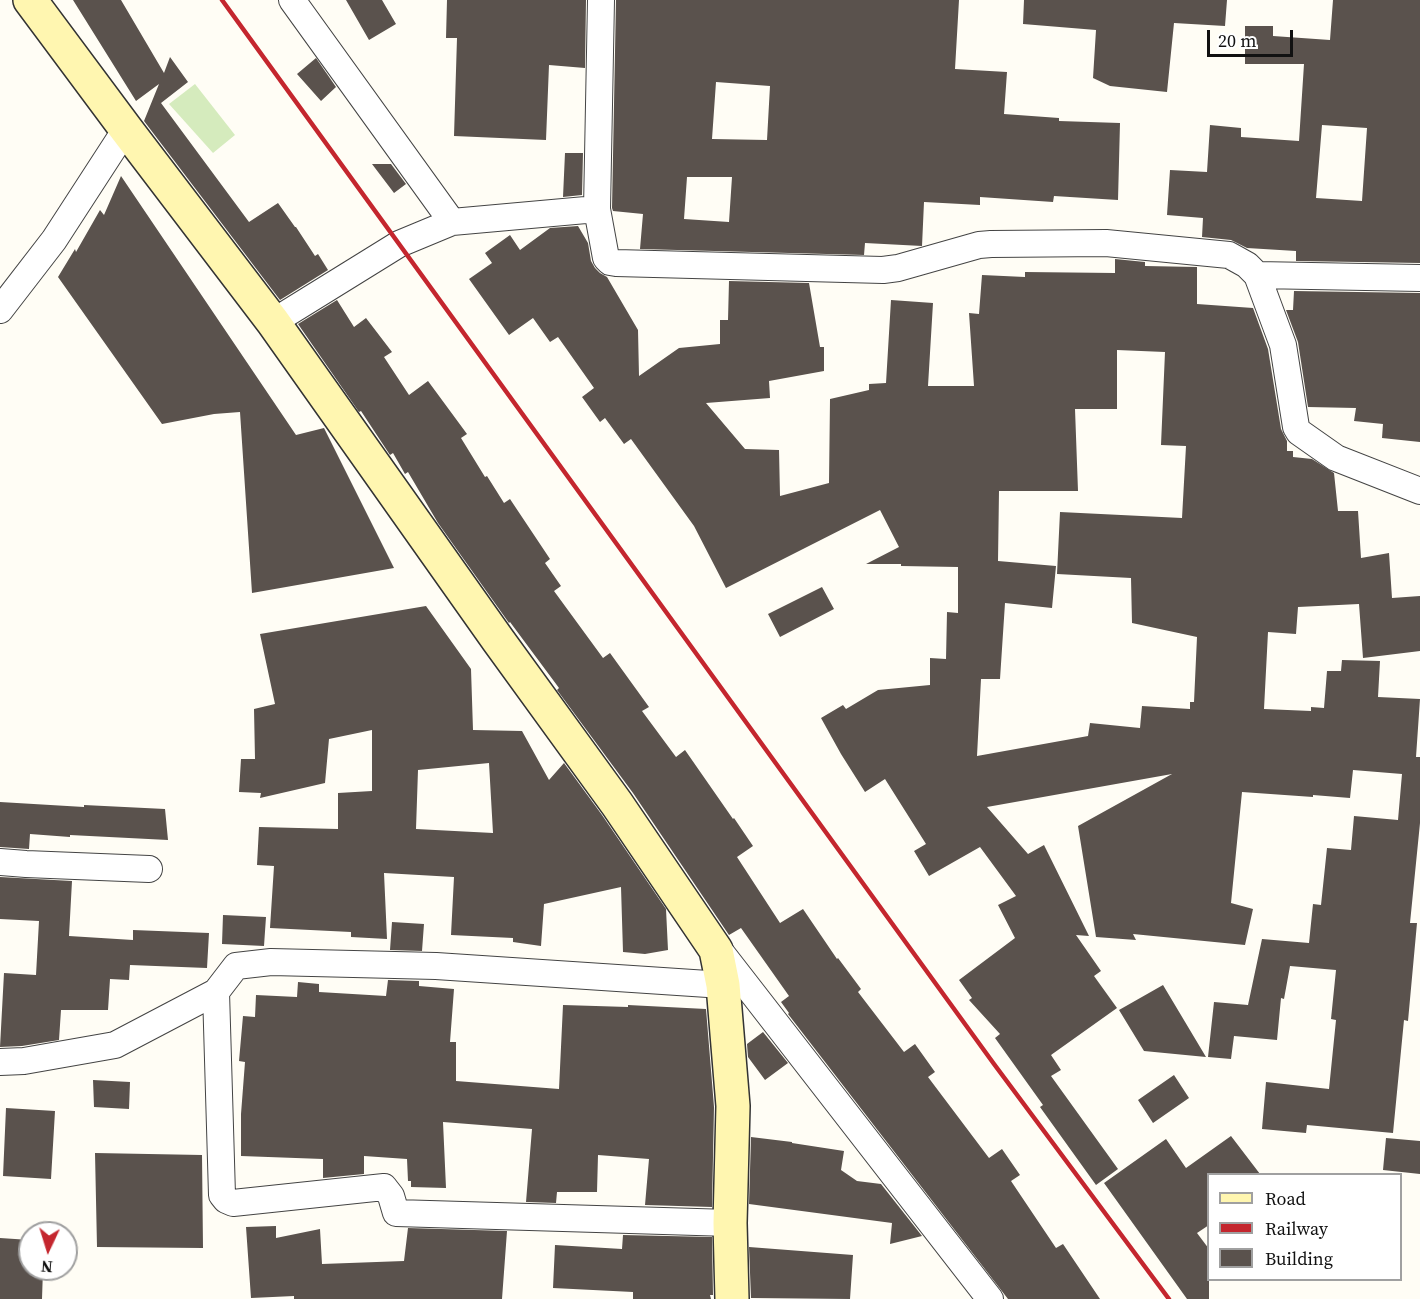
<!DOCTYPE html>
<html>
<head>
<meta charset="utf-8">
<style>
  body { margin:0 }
  #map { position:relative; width:1420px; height:1299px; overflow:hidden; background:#fffdf5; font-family:"Source Serif 4",serif }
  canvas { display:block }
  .legend { position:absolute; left:1207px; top:1173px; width:195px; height:108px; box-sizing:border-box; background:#fff; border:2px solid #a0a0a0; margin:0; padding:8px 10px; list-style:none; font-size:18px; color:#111 }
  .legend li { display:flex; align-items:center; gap:12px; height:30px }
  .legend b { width:30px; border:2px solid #a0a0a0 }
  .north { position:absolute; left:18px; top:1221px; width:60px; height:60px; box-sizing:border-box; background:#fff; border:2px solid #a0a0a0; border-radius:50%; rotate:184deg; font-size:16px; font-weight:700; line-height:24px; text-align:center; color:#111 }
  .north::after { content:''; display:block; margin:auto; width:21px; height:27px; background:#c4262e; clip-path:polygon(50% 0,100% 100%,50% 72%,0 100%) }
  .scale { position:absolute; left:1207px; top:30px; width:86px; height:27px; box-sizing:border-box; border:3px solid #111; border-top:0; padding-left:8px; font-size:18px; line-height:21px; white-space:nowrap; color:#111; -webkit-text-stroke:4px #fff; paint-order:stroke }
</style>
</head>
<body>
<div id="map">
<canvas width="1420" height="1299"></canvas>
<ul class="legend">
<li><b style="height:8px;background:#fff6b0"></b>Road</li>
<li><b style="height:8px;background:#c4262e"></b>Railway</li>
<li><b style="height:16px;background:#5a524d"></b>Building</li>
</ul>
<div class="north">N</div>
<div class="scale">20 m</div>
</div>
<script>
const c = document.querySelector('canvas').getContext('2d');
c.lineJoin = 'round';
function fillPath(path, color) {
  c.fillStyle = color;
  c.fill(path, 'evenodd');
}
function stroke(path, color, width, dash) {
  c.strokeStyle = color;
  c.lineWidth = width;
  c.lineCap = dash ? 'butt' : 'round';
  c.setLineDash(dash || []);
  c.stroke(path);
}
fillPath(new Path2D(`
  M 195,84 L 235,135 L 213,153 L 169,104 Z`), '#d5ebbd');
fillPath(new Path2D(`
  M 73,0 L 121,0 L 164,73 L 170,57 L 188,82 L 161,103 L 249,222 L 278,203 L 295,227 L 296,227 L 315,256 L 318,254 L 328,270 L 280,300 L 144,121 L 159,84 L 136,101 Z
  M 346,0 L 382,0 L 396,24 L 369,40 Z
  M 447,0 L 586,0 L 585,68 L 549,65 L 546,140 L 454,136 L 457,38 L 446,38 Z
  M 616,0 L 959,0 L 955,69 L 1007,72 L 1004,114 L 1059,118 L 1059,121 L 1120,123 L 1118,200 L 1054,196 L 1053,202 L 980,197 L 980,205 L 924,202 L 922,246 L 865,243 L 864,255 L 640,249 L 643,214 L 613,211 L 612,208 ZM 716,82 L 770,86 L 767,140 L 712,139 ZM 687,177 L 732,177 L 729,222 L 684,219 Z
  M 1024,0 L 1227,0 L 1225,26 L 1174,23 L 1167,92 L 1110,86 L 1093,78 L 1096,30 L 1023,24 Z
  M 1333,0 L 1420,0 L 1420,263 L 1296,261 L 1296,251 L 1247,248 L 1231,240 L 1202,237 L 1203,218 L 1167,215 L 1170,170 L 1207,172 L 1210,125 L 1241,128 L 1241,137 L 1299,141 L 1304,64 L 1245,64 L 1245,26 L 1273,26 L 1273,36 L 1330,40 ZM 1322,125 L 1367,128 L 1362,201 L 1316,198 Z
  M 316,58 L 336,87 L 321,101 L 297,74 Z
  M 565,153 L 583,153 L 582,195 L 563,197 Z
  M 372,164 L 391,164 L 406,184 L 394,193 Z
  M 121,176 L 296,435 L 324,428 L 394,568 L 252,593 L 240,412 L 214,414 L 162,424 L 58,277 L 75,249 L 76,252 L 100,210 L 104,215 Z
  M 578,226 L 588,243 L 591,261 L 595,268 L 600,273 L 607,277 L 638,330 L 639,376 L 679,348 L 720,344 L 720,320 L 728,320 L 729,281 L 809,283 L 820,347 L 824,347 L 824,371 L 769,381 L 770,398 L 706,403 L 745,449 L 779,450 L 780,496 L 829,483 L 830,399 L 869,390 L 869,384 L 886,383 L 891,300 L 933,303 L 928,386 L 974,386 L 969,313 L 979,314 L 982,275 L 1025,277 L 1025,272 L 1115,273 L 1115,259 L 1145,262 L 1145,266 L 1197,267 L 1197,304 L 1253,308 L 1268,349 L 1281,429 L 1287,441 L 1287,451 L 1293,451 L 1293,457 L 1312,459 L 1334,473 L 1338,511 L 1358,511 L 1361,558 L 1389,553 L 1392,598 L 1420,596 L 1420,651 L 1363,658 L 1359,604 L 1298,607 L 1296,634 L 1268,632 L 1264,709 L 1311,711 L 1311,707 L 1324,708 L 1327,671 L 1341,671 L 1342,660 L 1380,661 L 1378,697 L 1420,699 L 1416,757 L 1420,757 L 1420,823 L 1410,923 L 1417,923 L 1408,1021 L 1404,1020 L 1393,1133 L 1307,1125 L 1306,1133 L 1262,1129 L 1266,1082 L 1329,1089 L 1336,1020 L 1331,1019 L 1336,970 L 1290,966 L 1284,999 L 1281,998 L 1277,1040 L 1234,1036 L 1231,1059 L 1208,1057 L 1214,1002 L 1248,1005 L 1262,939 L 1309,943 L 1313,904 L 1321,905 L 1327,848 L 1351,850 L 1354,816 L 1398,820 L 1402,774 L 1353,770 L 1350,798 L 1313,795 L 1313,797 L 1242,792 L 1231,903 L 1253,909 L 1245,945 L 1133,934 L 1136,940 L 1096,937 L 1078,826 L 1172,774 L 987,807 L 1028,854 L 1044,845 L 1089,936 L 1076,935 L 1101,971 L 1094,976 L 1117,1008 L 1051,1055 L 1061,1070 L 1051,1076 L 1118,1169 L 1096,1185 L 1040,1107 L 1043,1105 L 995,1038 L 1000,1034 L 969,1000 L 972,998 L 959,980 L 1015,938 L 998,905 L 1016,896 L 980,847 L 929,876 L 914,851 L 926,844 L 885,779 L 865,792 L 841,754 L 821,718 L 843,705 L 846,709 L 878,690 L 930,685 L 930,658 L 946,659 L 947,612 L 958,613 L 958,567 L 901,566 L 901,564 L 866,564 L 899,547 L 880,510 L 726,588 L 694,526 L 631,439 L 624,444 L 605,418 L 600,422 L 582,397 L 594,388 L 558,337 L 550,342 L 533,318 L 509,335 L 469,279 L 492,263 L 485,253 L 510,235 L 520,250 L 550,228 ZM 1117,350 L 1165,352 L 1161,445 L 1186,446 L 1182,518 L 1060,512 L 1057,574 L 1131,578 L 1132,623 L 1197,637 L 1194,702 L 1190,702 L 1190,709 L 1142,706 L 1140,728 L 1090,723 L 1088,736 L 977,756 L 981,679 L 1000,679 L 1005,603 L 1052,608 L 1056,566 L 998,561 L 999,491 L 1078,491 L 1075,409 L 1117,409 Z
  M 1294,291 L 1420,293 L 1420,442 L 1382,438 L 1383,424 L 1354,421 L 1356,408 L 1308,407 L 1298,342 L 1286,310 L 1293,310 Z
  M 337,300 L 354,327 L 366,318 L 392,352 L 384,357 L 409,395 L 428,381 L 467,434 L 461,438 L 485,477 L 487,476 L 504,503 L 510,499 L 550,559 L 545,563 L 561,586 L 554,591 L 603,658 L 610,653 L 649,707 L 642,711 L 676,757 L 685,750 L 733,819 L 734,818 L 753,846 L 737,857 L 780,923 L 803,909 L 837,959 L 838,958 L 861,989 L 858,992 L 904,1052 L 915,1044 L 935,1072 L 928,1077 L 989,1158 L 1002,1149 L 1020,1175 L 1011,1181 L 1056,1248 L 1063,1244 L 1100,1299 L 1008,1299 L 788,1014 L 789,1013 L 781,1002 L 789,996 L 741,928 L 729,935 L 633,793 L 557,690 L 559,688 L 510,622 L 509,623 L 438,523 L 408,472 L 405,474 L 393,453 L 390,455 L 361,411 L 359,412 L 298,324 Z
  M 822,587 L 834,609 L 780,637 L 768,614 Z
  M 426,606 L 471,669 L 473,730 L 522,731 L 549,780 L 564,763 L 602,815 L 666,909 L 668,950 L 645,954 L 623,952 L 621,887 L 544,904 L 541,946 L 513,942 L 513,938 L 451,935 L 454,877 L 384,873 L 387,939 L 351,937 L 351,932 L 270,928 L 274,866 L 257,865 L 259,827 L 338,829 L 338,793 L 372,791 L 372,730 L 329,739 L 325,783 L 260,798 L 261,793 L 239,792 L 241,759 L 255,759 L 254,709 L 275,704 L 260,634 ZM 489,763 L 493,833 L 416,829 L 418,770 Z
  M 0,802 L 84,807 L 84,805 L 165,809 L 168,840 L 70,835 L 70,837 L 30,834 L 29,849 L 0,847 Z
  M 0,877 L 72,881 L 69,936 L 133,940 L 133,930 L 209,933 L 207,968 L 130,965 L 129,980 L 110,979 L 108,1010 L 61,1010 L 59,1040 L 22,1046 L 0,1047 L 4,973 L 36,975 L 39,921 L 0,919 Z
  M 223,915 L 266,917 L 264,946 L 222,944 Z
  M 392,922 L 424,924 L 422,951 L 390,950 Z
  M 388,980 L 419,981 L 419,986 L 454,989 L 450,1042 L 456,1042 L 456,1081 L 559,1089 L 563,1005 L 628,1007 L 628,1005 L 706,1009 L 714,1107 L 712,1207 L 645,1205 L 649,1159 L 598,1155 L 597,1192 L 557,1192 L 556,1203 L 526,1202 L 532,1129 L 443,1122 L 446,1188 L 411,1187 L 411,1181 L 408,1181 L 407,1159 L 364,1156 L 364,1174 L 323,1178 L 323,1159 L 241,1156 L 241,1114 L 245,1062 L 239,1061 L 243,1016 L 255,1017 L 256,995 L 297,997 L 298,982 L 319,984 L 319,992 L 386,996 Z
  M 1163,985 L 1206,1057 L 1144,1051 L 1119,1010 Z
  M 763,1032 L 788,1063 L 765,1080 L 748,1057 L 747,1044 Z
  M 1174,1075 L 1189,1098 L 1153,1123 L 1138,1100 Z
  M 93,1080 L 130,1082 L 129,1109 L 94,1107 Z
  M 6,1108 L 55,1111 L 51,1179 L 3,1176 Z
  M 1231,1136 L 1260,1174 L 1209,1174 L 1209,1225 L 1197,1233 L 1209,1249 L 1209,1299 L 1187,1299 L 1104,1183 L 1166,1139 L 1186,1168 Z
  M 751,1137 L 792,1142 L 792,1143 L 844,1151 L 841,1170 L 857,1181 L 881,1184 L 922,1236 L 890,1244 L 892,1223 L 749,1204 Z
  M 1386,1138 L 1420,1141 L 1420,1174 L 1383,1170 Z
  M 95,1153 L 202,1155 L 203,1248 L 97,1247 Z
  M 276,1226 L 276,1238 L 320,1229 L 322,1264 L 404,1261 L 408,1228 L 507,1231 L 502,1299 L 294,1299 L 294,1296 L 251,1298 L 246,1227 Z
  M 623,1235 L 712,1237 L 713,1295 L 710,1295 L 711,1299 L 633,1299 L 633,1292 L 553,1288 L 555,1245 L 622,1249 Z
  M 0,1238 L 30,1240 L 30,1269 L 43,1269 L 42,1299 L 0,1299 Z
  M 749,1247 L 853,1255 L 850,1299 L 751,1298 Z`), '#5a524d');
const street = new Path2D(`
  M 292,0 L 452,222
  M 597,209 L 606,258 L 610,262 L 616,263 L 883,270 L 898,268 L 979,245 L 991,244 L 1106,243 L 1229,255 L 1247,265 L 1257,275 L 1283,345 L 1296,427 L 1299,432 L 1336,458 L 1420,491
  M 1257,275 L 1420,278
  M 0,310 L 54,240 L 126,129
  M 273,322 L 399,244 L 452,222 L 597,209 L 601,0
  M 0,862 L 26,864 L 149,869
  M 716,946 L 990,1299
  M 216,992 L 222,1195 L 226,1200 L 233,1203 L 384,1187 L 391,1196 L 396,1213 L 730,1223
  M 0,1062 L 24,1061 L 115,1045 L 216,992 L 236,966 L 271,962 L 436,966 L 723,985`);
const secondary = new Path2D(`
  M 30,0 L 126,129 L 273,322 L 498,640 L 617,804 L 716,950 L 723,985 L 733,1106 L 730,1223 L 732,1299`);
stroke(street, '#444', 28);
stroke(secondary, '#333', 36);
stroke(street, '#fff', 26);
stroke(secondary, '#fff6b0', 33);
stroke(new Path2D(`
  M 222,0 L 994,1064 L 1169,1299`), '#c4262e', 4.5);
</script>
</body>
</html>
